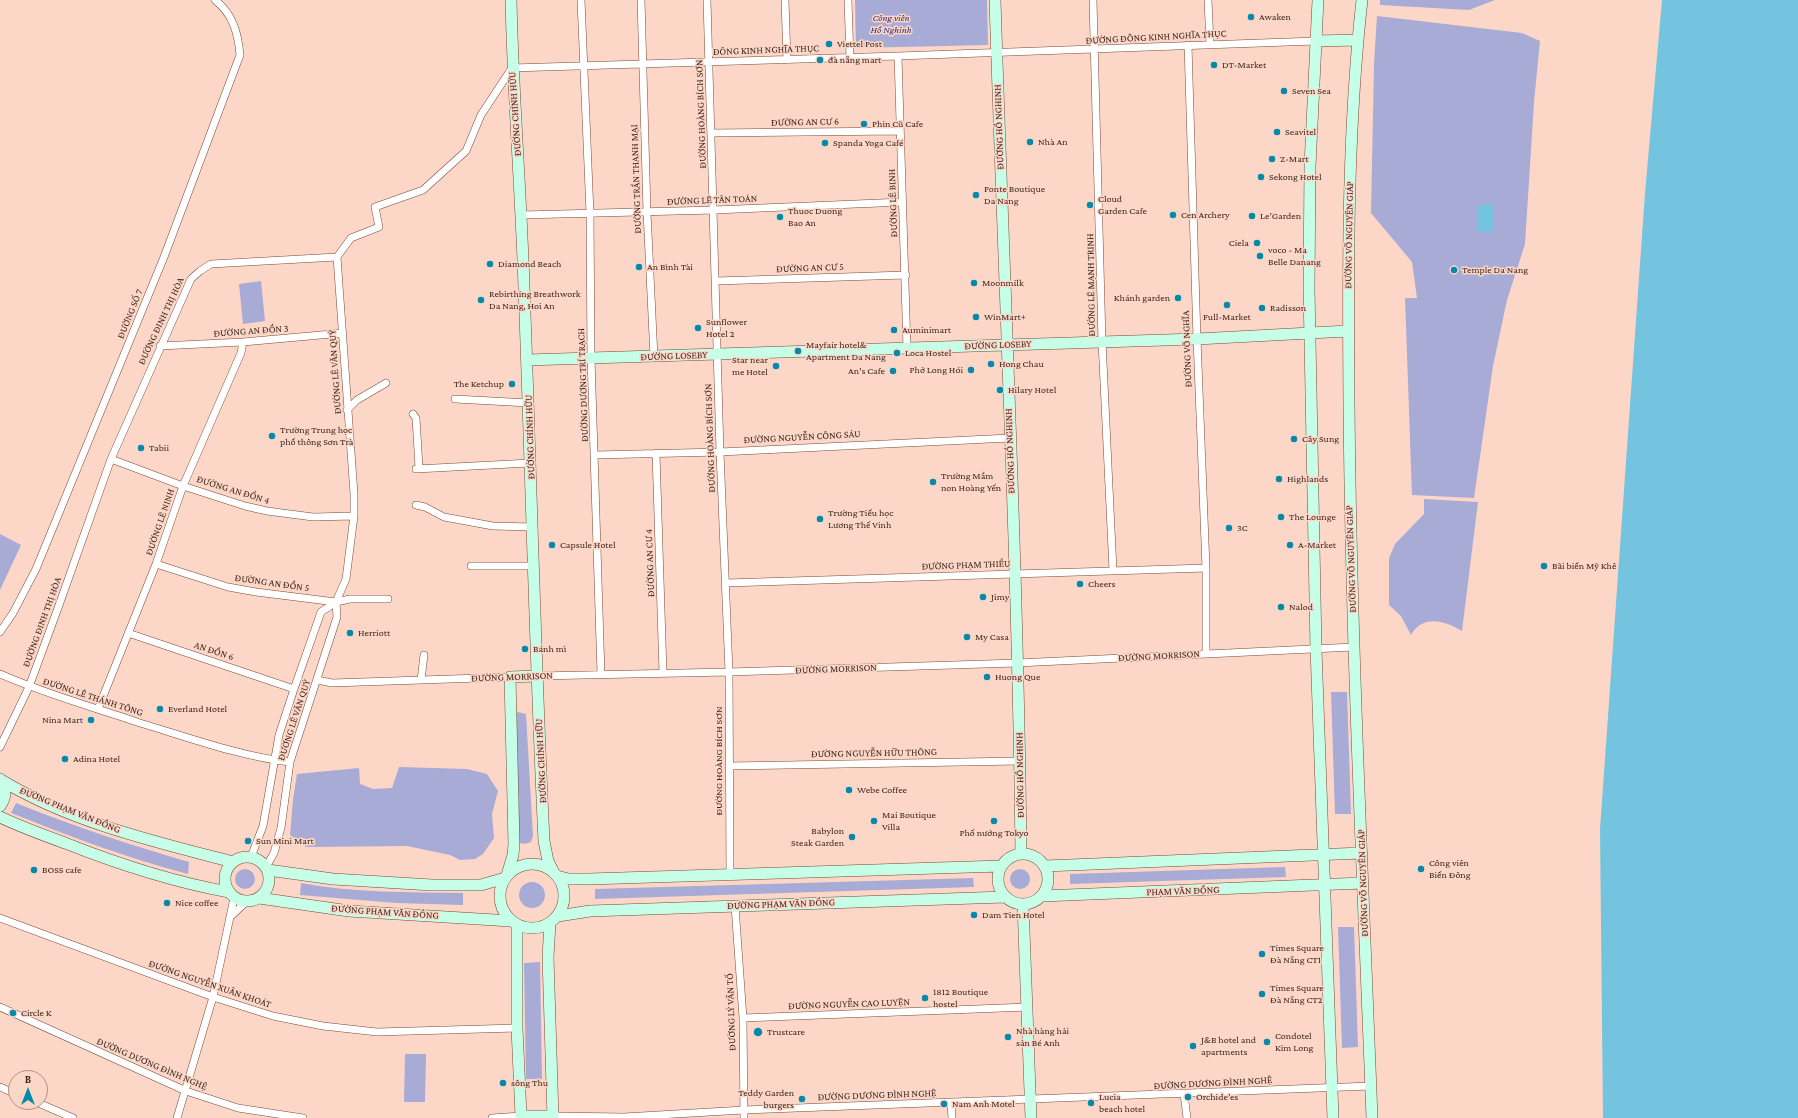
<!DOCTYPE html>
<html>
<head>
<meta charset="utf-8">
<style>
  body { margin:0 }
  #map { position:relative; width:1798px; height:1118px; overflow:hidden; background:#fcd7c8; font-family:"Crimson Pro",serif }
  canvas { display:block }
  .north { position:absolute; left:8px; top:1070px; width:40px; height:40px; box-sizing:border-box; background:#fcd7c8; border:1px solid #b09184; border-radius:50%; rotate:0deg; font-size:11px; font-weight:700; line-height:16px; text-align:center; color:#3e271e }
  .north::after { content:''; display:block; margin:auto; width:14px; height:18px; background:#038aaa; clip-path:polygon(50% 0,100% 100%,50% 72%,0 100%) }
</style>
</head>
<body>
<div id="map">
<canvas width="1798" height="1118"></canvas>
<div class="north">B</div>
</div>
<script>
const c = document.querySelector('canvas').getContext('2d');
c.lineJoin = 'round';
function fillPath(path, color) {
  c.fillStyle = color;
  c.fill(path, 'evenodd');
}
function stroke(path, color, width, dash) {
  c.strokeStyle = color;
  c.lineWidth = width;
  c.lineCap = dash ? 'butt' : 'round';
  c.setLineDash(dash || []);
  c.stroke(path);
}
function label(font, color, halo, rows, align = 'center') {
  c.font = font + ' "Crimson Pro",serif';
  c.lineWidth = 3;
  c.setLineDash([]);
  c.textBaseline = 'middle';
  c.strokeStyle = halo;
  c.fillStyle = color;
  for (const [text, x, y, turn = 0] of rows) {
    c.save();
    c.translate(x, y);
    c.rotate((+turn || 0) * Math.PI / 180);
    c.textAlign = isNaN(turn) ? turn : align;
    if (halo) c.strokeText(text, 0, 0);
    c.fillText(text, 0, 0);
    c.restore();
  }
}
fillPath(new Path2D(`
  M 855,0 L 987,0 L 988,45 L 856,48 Z
  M 1380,0 L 1495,0 L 1469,10 L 1380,5 Z
  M 1377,16 L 1522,33 L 1540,41 L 1534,102 L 1525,244 L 1507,300 L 1493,366 L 1474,498 L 1412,495 L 1405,298 L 1417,298 L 1412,262 L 1371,213 L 1374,64 Z
  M 261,281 L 265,321 L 243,324 L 239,284 Z
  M 1424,499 L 1478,502 L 1462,631 C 1445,621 1423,614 1411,635 L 1401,616 L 1389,605 L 1389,558 L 1395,544 L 1424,514 Z
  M 0,534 L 21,545 L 0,590 Z
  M 1331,692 L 1347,692 L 1351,814 L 1335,814 Z
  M 518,712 L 526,714 L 533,836 L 531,842 C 525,844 522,845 517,841 L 513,715 Z
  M 399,767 L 467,769 L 487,774 L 498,791 L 492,814 L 494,838 L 483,854 L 475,859 L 460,860 L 450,855 L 407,846 L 306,847 L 290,835 L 293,799 L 297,774 L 359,768 L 360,784 L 373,789 L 392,788 Z
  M 16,803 C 73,826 130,845 189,862 L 188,874 C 127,858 69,836 11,813 Z
  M 1285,867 L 1286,877 L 1070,884 L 1070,874 Z
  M235 879a10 10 0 1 1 20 0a10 10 0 1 1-20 0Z
  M1010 879a10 10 0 1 1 20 0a10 10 0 1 1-20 0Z
  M 973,878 L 974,887 L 595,899 L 595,889 Z
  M519 895a13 13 0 1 1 26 0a13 13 0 1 1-26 0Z
  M 301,883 C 354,893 410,892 463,893 L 463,905 L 396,903 L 300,895 Z
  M 1338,927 L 1354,927 L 1358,1047 L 1342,1048 Z
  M 540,962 L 542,1079 L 526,1079 L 524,963 Z
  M 405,1054 L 426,1054 L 425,1102 L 404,1102 Z`), '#a8abd6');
fillPath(new Path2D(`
  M 1662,0 L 1798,0 L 1798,1118 L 1603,1118 L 1600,829 L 1645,193 Z
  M 1478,205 L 1493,205 L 1493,232 L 1478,232 Z`), '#74c4df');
const street = new Path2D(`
  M 581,0 L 590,213 L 591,358 L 601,674
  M 641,0 L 647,212 L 654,357
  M 707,0 L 720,452 L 729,672 L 730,875
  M 785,0 L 787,60
  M 848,0 L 850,58
  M 1093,0 L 1102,341 L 1113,570
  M 1208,0 L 1210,44
  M 1188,45 L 1197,339 L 1206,568 L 1206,653
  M 898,56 L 907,349
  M 711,133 L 900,131
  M 522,215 L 714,210 L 903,202
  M 716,281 L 906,275
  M 160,346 L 243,342 L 343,333
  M 455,399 L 529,403
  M 347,410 L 357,400 L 386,383
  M 413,414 L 416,418 L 419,468
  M 656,453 L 663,673
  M 595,455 L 720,452 L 1010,438
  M 111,459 L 183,486 L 245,506 L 267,511 L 313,517 L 354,516
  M 416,469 L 530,463
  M 416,505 L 425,507 L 444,517 L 493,526 L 532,527
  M 156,564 L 228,587 L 256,592 L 336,602 L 350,599 L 388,599
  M 471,566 L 533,566
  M 726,583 L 1206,568
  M 0,632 L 13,613 L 36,569 L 164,257 L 240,55 C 238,33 233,14 215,0
  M 128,633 L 294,689
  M 0,674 C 45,694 93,707 140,723 C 187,737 242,757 290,762
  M 537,676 L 729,672 L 1017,663 L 1354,647
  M 317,680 L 332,683 L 510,677
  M 421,680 L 424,655
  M 98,709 L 156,564 L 183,486 L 241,353 L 243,342
  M 0,747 L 29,687 L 58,608 L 111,459 L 191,279 L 200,271 L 211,264 L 337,257 L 351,238 L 379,227 L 375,207 L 423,190 L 466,151 L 481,115 L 512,68 L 898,56 L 1316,41
  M 729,766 L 1020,761
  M 251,857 L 263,826 L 279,735 L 294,689 L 321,612 L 336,602
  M 266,867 L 274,853 L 281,828 L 290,762 L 337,617 L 336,602 L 346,579 L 354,516 L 354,494 L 337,257
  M 735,906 L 743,1018 L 744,1118
  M 230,917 L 246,902
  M 0,918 L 213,997 L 273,1016 L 323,1026 L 377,1032 L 517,1028
  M 0,1007 L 186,1091 L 238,1108 L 303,1118
  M 743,1018 L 1028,1007
  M 0,1087 L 16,1094
  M 1184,1094 L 1187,1118
  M 36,1102 L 73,1118
  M 951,1103 L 952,1118
  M 553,1116 L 624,1117 L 744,1110 L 1371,1086
  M 177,1118 L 213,997 L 234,898
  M 492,1118 L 521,1116`);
const secondary = new Path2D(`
  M 511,0 C 513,96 521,191 524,287 C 531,472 535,656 544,841 L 548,861 L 554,873
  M 995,0 C 1004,284 1018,569 1021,854
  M 1318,0 L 1310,166 L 1309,289 L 1316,649 L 1333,1118
  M 1362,0 C 1347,134 1348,270 1349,404 C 1351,642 1363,880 1372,1118
  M 1316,41 L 1358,40
  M 527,360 L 1197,339 L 1348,331
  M 1,780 C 70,822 156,842 233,862
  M 0,806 C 7,797 6,788 0,779
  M 0,817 C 21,827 43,835 65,843 C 118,864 173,882 229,892
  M998 879a25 25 0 1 1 50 0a25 25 0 1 1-50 0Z
  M225 879a22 22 0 1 1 44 0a22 22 0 1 1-44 0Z
  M500 896a32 32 0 1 1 64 0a32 32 0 1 1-64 0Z
  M 1045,866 L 1362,853
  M 268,870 L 333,879 L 432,885 L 481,885 L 505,878
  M 507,875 L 513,855 L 514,844 L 510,677 L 537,676
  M 557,876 L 568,879 L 589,879 L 1001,866
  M 1042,896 L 1363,883
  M 259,898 L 349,911 L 511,921
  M 1023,904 L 1031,1118
  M 558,916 L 590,911 L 1005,897
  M 550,923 L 548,957 L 553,1118
  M 517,925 L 517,1028 L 521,1116 L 553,1116`);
stroke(street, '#7b4833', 8);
stroke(secondary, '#7b4833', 12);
stroke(street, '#fff', 7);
stroke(secondary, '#c6fee8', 11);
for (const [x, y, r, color] of [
  [1251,17,4,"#038aaa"],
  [829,44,4,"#038aaa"],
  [820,60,4,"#038aaa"],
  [1214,65,4,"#038aaa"],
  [1284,91,4,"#038aaa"],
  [864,124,4,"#038aaa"],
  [1277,132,4,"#038aaa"],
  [1030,142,4,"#038aaa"],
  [825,143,4,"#038aaa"],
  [1272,159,4,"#038aaa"],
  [1261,177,4,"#038aaa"],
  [976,195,4,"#038aaa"],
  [1090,205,4,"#038aaa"],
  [1173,215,4,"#038aaa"],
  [1252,216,4,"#038aaa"],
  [780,217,4,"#038aaa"],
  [1257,243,4,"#038aaa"],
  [1260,256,4,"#038aaa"],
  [490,264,4,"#038aaa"],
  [639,267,4,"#038aaa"],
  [1454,270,4,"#038aaa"],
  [974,283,4,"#038aaa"],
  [1178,298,4,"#038aaa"],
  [481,300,4,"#038aaa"],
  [1227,305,4,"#038aaa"],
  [1262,308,4,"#038aaa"],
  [976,317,4,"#038aaa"],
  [698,328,4,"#038aaa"],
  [894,330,4,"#038aaa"],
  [798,351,4,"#038aaa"],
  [897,353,4,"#038aaa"],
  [991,364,4,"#038aaa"],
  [776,366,4,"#038aaa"],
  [971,370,4,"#038aaa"],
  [893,371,4,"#038aaa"],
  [512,384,4,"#038aaa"],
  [1000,390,4,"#038aaa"],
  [272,436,4,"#038aaa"],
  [1294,439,4,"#038aaa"],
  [141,448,4,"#038aaa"],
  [1279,479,4,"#038aaa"],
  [933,482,4,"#038aaa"],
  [1281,517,4,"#038aaa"],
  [820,519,4,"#038aaa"],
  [1229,528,4,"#038aaa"],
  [552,545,4,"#038aaa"],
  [1290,545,4,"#038aaa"],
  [1544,566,4,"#038aaa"],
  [1080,584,4,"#038aaa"],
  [983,597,4,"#038aaa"],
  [1281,607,4,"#038aaa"],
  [350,633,4,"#038aaa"],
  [967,637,4,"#038aaa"],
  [525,649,4,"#038aaa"],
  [987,677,4,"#038aaa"],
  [160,709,4,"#038aaa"],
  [91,720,4,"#038aaa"],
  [65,759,4,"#038aaa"],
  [849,790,4,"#038aaa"],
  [874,821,4,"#038aaa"],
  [994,821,4,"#038aaa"],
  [852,837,4,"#038aaa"],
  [248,841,4,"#038aaa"],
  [1421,869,4,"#038aaa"],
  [34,870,4,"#038aaa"],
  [167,903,4,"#038aaa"],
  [974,915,4,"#038aaa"],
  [1262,954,4,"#038aaa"],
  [1262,994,4,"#038aaa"],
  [925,998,4,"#038aaa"],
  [13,1013,4,"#038aaa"],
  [758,1032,5,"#038aaa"],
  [1008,1037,4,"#038aaa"],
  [1267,1042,4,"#038aaa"],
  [1193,1046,4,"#038aaa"],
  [503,1083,4,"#038aaa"],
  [1188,1097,4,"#038aaa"],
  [802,1099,4,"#038aaa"],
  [1091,1103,4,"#038aaa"],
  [944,1104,4,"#038aaa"]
]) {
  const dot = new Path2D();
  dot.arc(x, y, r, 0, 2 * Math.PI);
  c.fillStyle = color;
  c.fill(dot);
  stroke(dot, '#fcd7c8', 1.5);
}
label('10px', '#3e271e', '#fcd7c8', [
  ["Awaken",1259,17],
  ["Viettel Post",837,44],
  ["đà nẵng mart",828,60],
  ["DT-Market",1222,65],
  ["Seven Sea",1292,91],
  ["Phin Cũ Cafe",872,124],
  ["Seavitel",1285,132],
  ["Nhà An",1038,142],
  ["Spanda Yoga Café",833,143],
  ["Z-Mart",1280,159],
  ["Sekong Hotel",1269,177],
  ["Ponte Boutique",984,189],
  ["Da Nang",984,201],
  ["Cloud",1098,199],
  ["Garden Cafe",1098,211],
  ["Thuoc Duong",788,211],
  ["Bao An",788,223],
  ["Cen Archery",1181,215],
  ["Le’Garden",1260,216],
  ["Ciela",1249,243,"right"],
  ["voco - Ma",1268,250],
  ["Belle Danang",1268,262],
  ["Diamond Beach",498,264],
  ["An Bình Tài",647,267],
  ["Temple Da Nang",1462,270],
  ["Moonmilk",982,283],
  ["Rebirthing Breathwork",489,294],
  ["Da Nang, Hoi An",489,306],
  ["Khánh garden",1170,298,"right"],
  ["Radisson",1270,308],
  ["WinMart+",984,317],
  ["Full-Market",1227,317,"center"],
  ["Sunflower",706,322],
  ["Hotel 2",706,334],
  ["Auminimart",902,330],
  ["Mayfair hotel&",806,345],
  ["Apartment Da Nang",806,357],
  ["Loca Hostel",905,353],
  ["Star near",768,360,"right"],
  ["me Hotel",768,372,"right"],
  ["Hong Chau",999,364],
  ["Phở Long Hói",963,370,"right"],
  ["An's Cafe",885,371,"right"],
  ["The Ketchup",504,384,"right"],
  ["Hilary Hotel",1008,390],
  ["Trường Trung học",280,430],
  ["phổ thông Sơn Trà",280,442],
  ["Cây Sung",1302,439],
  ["Tabii",149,448],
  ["Trường Mầm",941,476],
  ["non Hoàng Yến",941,488],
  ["Highlands",1287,479],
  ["Trường Tiểu học",828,513],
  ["Lương Thế Vinh",828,525],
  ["The Lounge",1289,517],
  ["3C",1237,528],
  ["Capsule Hotel",560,545],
  ["A-Market",1298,545],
  ["Bãi biển Mỹ Khê",1552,566],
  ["Cheers",1088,584],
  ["Jimy",991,597],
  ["Nalod",1289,607],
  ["Herriott",358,633],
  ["My Casa",975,637],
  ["Bánh mì",533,649],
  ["Huong Que",995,677],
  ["Everland Hotel",168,709],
  ["Nina Mart",83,720,"right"],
  ["Adina Hotel",73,759],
  ["Webe Coffee",857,790],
  ["Mai Boutique",882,815],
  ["Villa",882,827],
  ["Babylon",844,831,"right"],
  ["Steak Garden",844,843,"right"],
  ["Phố nướng Tokyo",994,833,"center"],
  ["Sun Mini Mart",256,841],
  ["Công viên",1429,863],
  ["Biển Đông",1429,875],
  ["BOSS cafe",42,870],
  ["Nice coffee",175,903],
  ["Dam Tien Hotel",982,915],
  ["Times Square",1270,948],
  ["Đà Nẵng CT1",1270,960],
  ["Times Square",1270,988],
  ["Đà Nẵng CT2",1270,1000],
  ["1812 Boutique",933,992],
  ["hostel",933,1004],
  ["Circle K",21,1013],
  ["Nhà hàng hải",1016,1031],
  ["sản Bé Anh",1016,1043],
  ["Trustcare",767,1032],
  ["Condotel",1275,1036],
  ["Kim Long",1275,1048],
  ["J&B hotel and",1201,1040],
  ["apartments",1201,1052],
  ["sông Thu",511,1083],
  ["Teddy Garden",794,1093,"right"],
  ["burgers",794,1105,"right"],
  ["Lucia",1099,1097],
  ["beach hotel",1099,1109],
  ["Orchide’es",1196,1097],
  ["Nam Anh Motel",952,1104]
], 'left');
label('italic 10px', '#2e276d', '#fcd7c8', [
  ["Công viên",891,18],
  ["Hồ Nghinh",891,30]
]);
label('10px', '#3e271e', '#fcd7c8', [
  ["ĐƯỜNG ĐÔNG KINH NGHĨA THỤC",1156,37,-3],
  ["ĐÔNG KINH NGHĨA THỤC",766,50,-2],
  ["ĐƯỜNG CHÍNH HỮU",515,114,-94],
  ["ĐƯỜNG HOÀNG BÍCH SƠN",701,114,-92],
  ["ĐƯỜNG AN CƯ 6",805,122,-1],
  ["ĐƯỜNG HỒ NGHINH",999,127,-92],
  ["ĐƯỜNG TRẦN THANH MẠI",636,179,-92],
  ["ĐƯỜNG LÊ TÂN TOÁN",712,200,-2],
  ["ĐƯỜNG LÊ BINH",893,203,-92],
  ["ĐƯỜNG VÕ NGUYÊN GIÁP",1349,235,-89],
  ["ĐƯỜNG AN CƯ 5",810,268,-2],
  ["ĐƯỜNG LÊ MẠNH TRINH",1091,285,-91],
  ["ĐƯỜNG SỐ 7",130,314,-68],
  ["ĐƯỜNG ĐINH THỊ HÒA",161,321,-65],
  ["ĐƯỜNG AN ĐỒN 3",251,331,-4],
  ["ĐƯỜNG LOSEBY",998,345,-2],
  ["ĐƯỜNG VÕ NGHĨA",1187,349,-92],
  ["ĐƯỜNG LOSEBY",674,356,-2],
  ["ĐƯỜNG LÊ VĂN QUÝ",335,372,-94],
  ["ĐƯỜNG DƯƠNG TRÍ TRẠCH",583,385,-92],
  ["ĐƯỜNG CHÍNH HỮU",530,437,-92],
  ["ĐƯỜNG NGUYỄN CÔNG SÁU",802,437,-3],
  ["ĐƯỜNG HOÀNG BÍCH SƠN",710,438,-92],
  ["ĐƯỜNG HỒ NGHINH",1010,451,-92],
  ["ĐƯỜNG AN ĐỒN 4",233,490,17],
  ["ĐƯỜNG LÊ NINH",160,522,-71],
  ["ĐƯỜNG VÕ NGUYÊN GIÁP",1351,559,-92],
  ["ĐƯỜNG AN CƯ 4",650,563,-92],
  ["ĐƯỜNG PHẠM THIỀU",966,565,-2],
  ["ĐƯỜNG AN ĐỒN 5",272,583,8],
  ["ĐƯỜNG ĐINH THỊ HÒA",42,622,-70],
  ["AN ĐỒN 6",214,651,18],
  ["ĐƯỜNG MORRISON",1159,656,-3],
  ["ĐƯỜNG MORRISON",836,669,-2],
  ["ĐƯỜNG MORRISON",512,677,-2],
  ["ĐƯỜNG LÊ THÁNH TÔNG",93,697,18],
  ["ĐƯỜNG LÊ VĂN QUÝ",294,720,-72],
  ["ĐƯỜNG NGUYỄN HỮU THÔNG",874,753,-1],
  ["ĐƯỜNG CHÍNH HỮU",541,761,-93],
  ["ĐƯỜNG HOÀNG BÍCH SƠN",719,761,-90],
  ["ĐƯỜNG HỒ NGHINH",1020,775,-91],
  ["ĐƯỜNG PHẠM VĂN ĐỒNG",70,810,22],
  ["ĐƯỜNG VÕ NGUYÊN GIÁP",1363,883,-92],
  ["PHẠM VĂN ĐỒNG",1183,891,-2],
  ["ĐƯỜNG PHẠM VĂN ĐỒNG",781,904,-2],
  ["ĐƯỜNG PHẠM VĂN ĐỒNG",385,912,4],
  ["ĐƯỜNG NGUYỄN XUÂN KHOÁT",210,984,19],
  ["ĐƯỜNG NGUYỄN CAO LUYỆN",849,1004,-2],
  ["ĐƯỜNG LÝ VĂN TỐ",731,1012,-92],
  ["ĐƯỜNG DƯƠNG ĐÌNH NGHỆ",152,1064,23],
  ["ĐƯỜNG DƯƠNG ĐÌNH NGHỆ",1213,1083,-3],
  ["ĐƯỜNG DƯƠNG ĐÌNH NGHỆ",877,1095,-2]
]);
</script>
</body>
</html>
